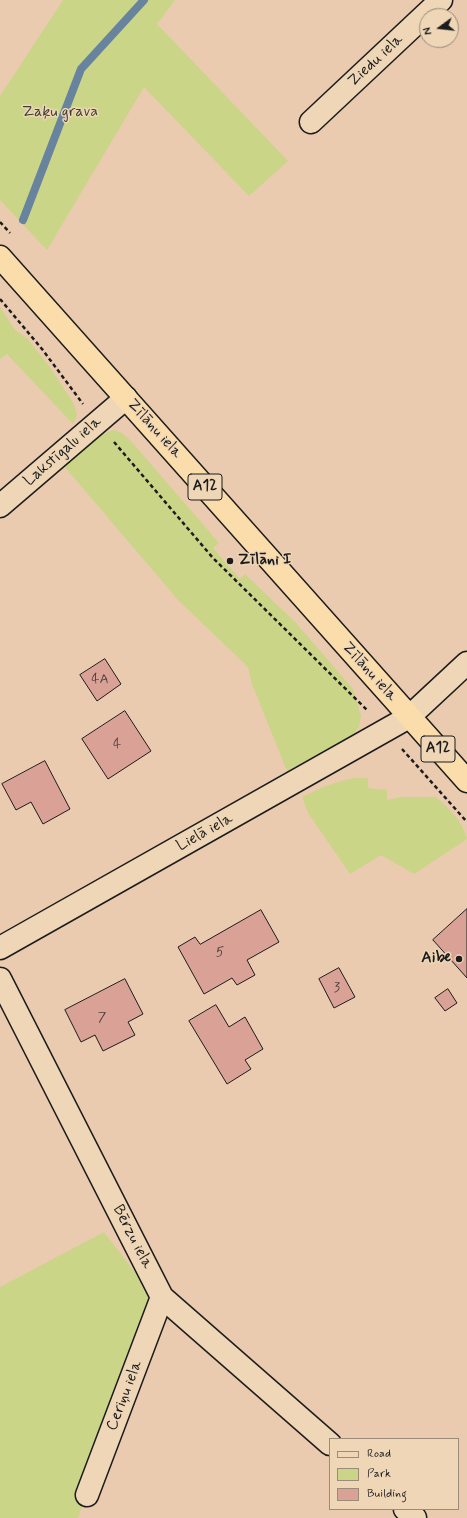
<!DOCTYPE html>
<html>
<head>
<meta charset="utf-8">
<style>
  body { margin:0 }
  #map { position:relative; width:467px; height:1518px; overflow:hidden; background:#eacbb0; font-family:Mynerve,sans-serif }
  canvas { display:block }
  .legend { position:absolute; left:329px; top:1438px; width:130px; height:72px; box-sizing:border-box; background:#eed6b6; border:1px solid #9a8c78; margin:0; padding:5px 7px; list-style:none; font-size:12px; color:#1c1c1c }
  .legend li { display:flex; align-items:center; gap:8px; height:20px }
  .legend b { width:20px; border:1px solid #9a8c78 }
  .north { position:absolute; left:419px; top:8px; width:40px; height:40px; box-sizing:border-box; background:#eed6b6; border:1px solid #9a8c78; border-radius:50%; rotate:255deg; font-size:11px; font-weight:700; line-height:16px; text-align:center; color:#1c1c1c }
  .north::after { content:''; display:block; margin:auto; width:14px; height:18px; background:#1c1c1c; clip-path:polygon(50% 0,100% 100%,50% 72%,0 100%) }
</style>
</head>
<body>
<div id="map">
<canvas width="467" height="1518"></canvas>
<ul class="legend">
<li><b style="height:5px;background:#eed6b6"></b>Road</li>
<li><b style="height:11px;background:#cad588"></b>Park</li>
<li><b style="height:11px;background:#daa197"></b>Building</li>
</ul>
<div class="north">N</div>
</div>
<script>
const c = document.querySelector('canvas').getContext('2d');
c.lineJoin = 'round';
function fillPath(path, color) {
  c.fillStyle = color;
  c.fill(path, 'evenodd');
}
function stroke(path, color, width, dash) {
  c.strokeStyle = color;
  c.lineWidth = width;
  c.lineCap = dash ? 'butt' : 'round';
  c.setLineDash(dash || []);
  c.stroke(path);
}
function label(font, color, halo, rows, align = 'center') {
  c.font = font + ' Mynerve,sans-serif';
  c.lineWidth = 3;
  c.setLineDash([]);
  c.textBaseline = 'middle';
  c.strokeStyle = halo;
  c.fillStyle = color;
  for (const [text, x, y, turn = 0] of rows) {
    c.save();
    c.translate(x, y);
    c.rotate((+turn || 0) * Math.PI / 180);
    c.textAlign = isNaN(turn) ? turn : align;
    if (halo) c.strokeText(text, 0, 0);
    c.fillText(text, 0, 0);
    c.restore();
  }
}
fillPath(new Path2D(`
  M 63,0 L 175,0 L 157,24 L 288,161 L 249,196 L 144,87 L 47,250 L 0,200 L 0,96 Z
  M 0,307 L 15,330 L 27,338 L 49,366 L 74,404 L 77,415 L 73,424 L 7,354 L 0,359 Z
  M 114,430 L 122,433 L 131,441 L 219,543 L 213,548 L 240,579 L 245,574 L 296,623 L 353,689 L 361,716 L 359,727 L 352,736 L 287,771 L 252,684 L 248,667 L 178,600 L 64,466 C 79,452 93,435 114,430 Z
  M 356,778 L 368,778 L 368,788 L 387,790 L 387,800 L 402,797 L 436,797 C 449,808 463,822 467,839 L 414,874 L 381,855 L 350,874 L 308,813 L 302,797 C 320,788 336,781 356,778 Z
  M 104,1232 L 155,1298 L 78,1518 L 0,1518 L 0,1287 Z`), '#cad588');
stroke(new Path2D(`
  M 23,220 L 81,69 L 144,0`), '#67839e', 8);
const building = new Path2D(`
  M 105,659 L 121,684 L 97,701 L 80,675 Z
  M 125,711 L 151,751 L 108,779 L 82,739 Z
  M 45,761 L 70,809 L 43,824 L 31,802 L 16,810 L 2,784 Z
  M 467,909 L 467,978 L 433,940 Z
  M 261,910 L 279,942 L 247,960 L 255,975 L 237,985 L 232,978 L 204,994 L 178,947 L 195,937 L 200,944 Z
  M 339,968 L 355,997 L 334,1008 L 319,979 Z
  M 125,979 L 143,1014 L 128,1022 L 135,1035 L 103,1051 L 95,1035 L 81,1042 L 65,1010 Z
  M 448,989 L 457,1003 L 445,1011 L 435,998 Z
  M 216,1005 L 229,1027 L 245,1017 L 263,1049 L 245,1060 L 251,1069 L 227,1084 L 189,1021 Z`);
fillPath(building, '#daa197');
stroke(building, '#1c1c1c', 1);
const street = new Path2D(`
  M 311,122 L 441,0
  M 0,506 L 126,398
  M 409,717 L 467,663
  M 0,979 L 162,1297 L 330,1444
  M 87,1495 L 162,1297
  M 405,1509 L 415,1518`);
const secondary = new Path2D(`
  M 0,948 L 409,717`);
const highway = new Path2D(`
  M 0,257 L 467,781`);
stroke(street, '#1c1c1c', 25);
stroke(secondary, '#1c1c1c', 25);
stroke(highway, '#1c1c1c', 25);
stroke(new Path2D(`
  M 0,222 L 10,233
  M 0,299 L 42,349 L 83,404
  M 114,442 L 213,558 L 368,711
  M 402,749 L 467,822`), '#1c1c1c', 2.5, [4, 3]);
stroke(street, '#eed6b6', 22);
stroke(secondary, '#eed6b6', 22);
stroke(highway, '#fbddab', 22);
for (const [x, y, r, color] of [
  [230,561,4,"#1c1c1c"],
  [459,959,4,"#1c1c1c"]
]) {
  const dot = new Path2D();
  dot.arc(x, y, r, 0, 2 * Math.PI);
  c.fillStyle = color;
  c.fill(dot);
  stroke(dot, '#eed6b6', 1.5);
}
label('14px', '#4c3d3b', null, [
  ["4A",100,680],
  ["4",117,745],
  ["5",220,953],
  ["3",337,988],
  ["7",102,1018]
]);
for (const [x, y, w] of [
  [205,487,34],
  [438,749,34]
]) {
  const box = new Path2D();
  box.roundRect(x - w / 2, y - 13, w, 26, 3);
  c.fillStyle = '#eed6b6';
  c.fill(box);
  stroke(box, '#1c1c1c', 1);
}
label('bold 15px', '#1c1c1c', null, [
  ["A12",205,487],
  ["A12",438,749]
]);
label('16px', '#1c1c1c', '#eed6b6', [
  ["Ziedu iela",376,61,-43],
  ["Zīlānu iela",154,429,48],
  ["Lakstīgalu iela",63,452,-41],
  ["Zīlānu iela",369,672,48],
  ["Lielā iela",205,833,-29],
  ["Bērzu iela",132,1237,63],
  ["Ceriņu iela",125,1396,-69]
]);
label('16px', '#3f4132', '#eed6b6', [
  ["Zaķu grava",60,113]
]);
label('bold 16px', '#1c1c1c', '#eed6b6', [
  ["Zīlāni I",238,561],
  ["Aibe",451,959,"right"]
], 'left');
</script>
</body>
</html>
